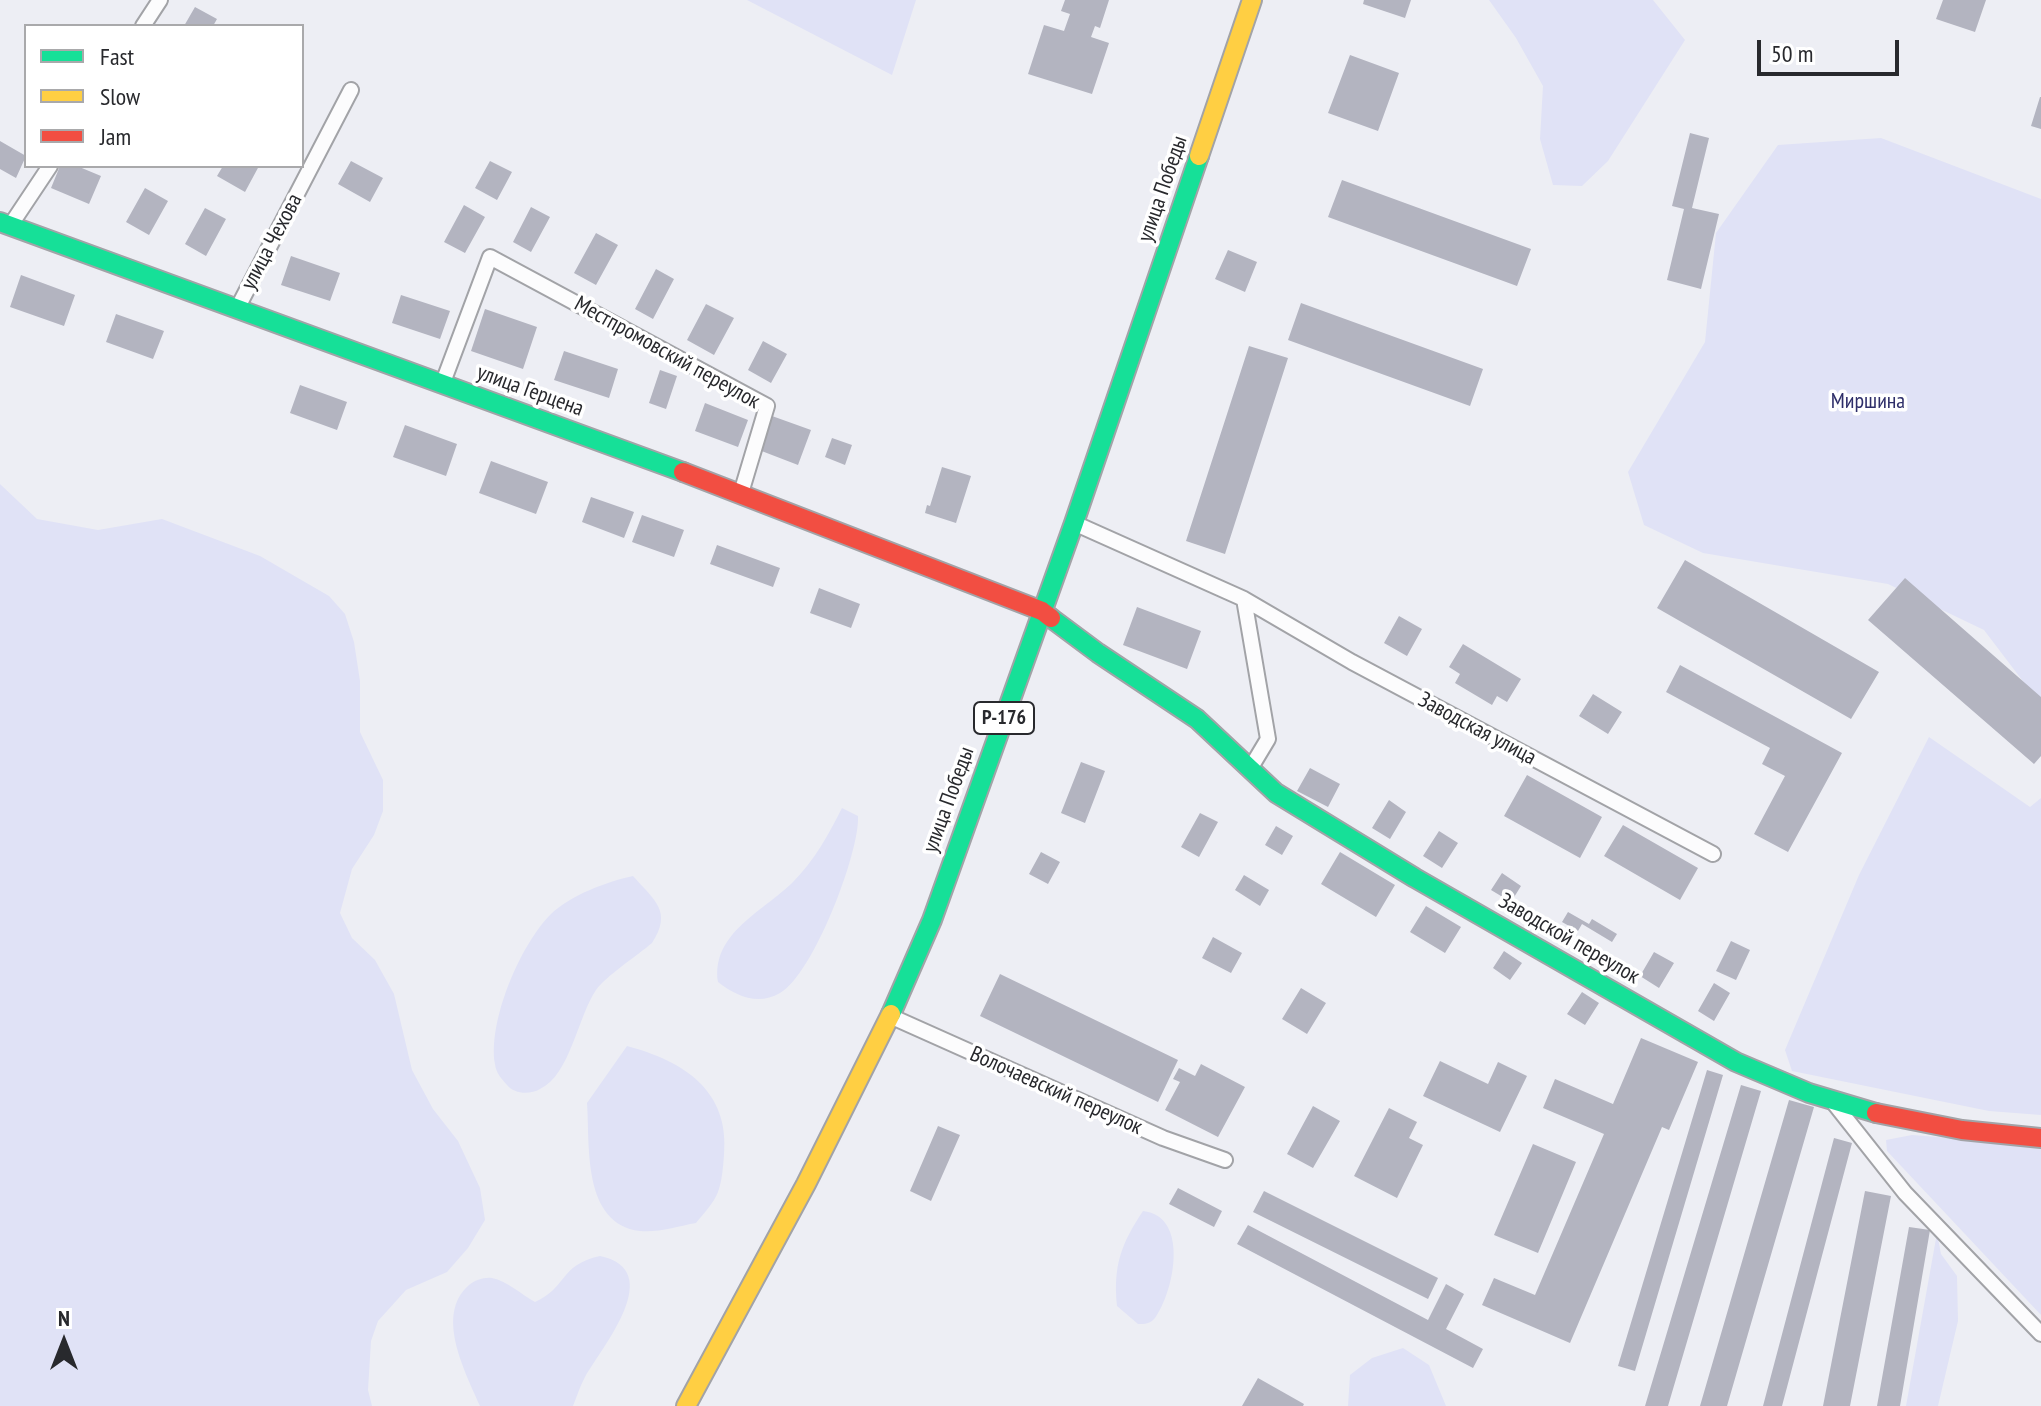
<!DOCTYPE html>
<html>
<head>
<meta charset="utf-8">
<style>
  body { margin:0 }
  #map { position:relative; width:2041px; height:1406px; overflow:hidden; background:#edeef4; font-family:"PT Sans Narrow",sans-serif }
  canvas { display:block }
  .legend { position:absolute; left:24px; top:24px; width:280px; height:144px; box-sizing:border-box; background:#fff; border:2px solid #a9a9ab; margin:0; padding:10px 14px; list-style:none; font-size:24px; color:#28292d }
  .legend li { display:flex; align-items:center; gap:16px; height:40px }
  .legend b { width:40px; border:2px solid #a9a9ab }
  .north { position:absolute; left:24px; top:1302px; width:80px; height:80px; -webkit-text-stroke:6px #fff; paint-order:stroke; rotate:0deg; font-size:22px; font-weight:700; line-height:32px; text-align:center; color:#28292d }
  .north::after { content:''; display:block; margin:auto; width:28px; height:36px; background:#28292d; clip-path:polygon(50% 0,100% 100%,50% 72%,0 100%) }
  .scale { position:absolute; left:1757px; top:40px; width:142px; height:36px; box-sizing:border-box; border:4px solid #28292d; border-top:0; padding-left:10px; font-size:24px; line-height:28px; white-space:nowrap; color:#28292d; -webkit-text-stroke:6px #fff; paint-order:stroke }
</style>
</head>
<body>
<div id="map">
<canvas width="2041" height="1406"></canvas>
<ul class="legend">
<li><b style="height:10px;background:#16e098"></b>Fast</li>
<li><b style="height:10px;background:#ffcf43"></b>Slow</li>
<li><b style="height:10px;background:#f24e42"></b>Jam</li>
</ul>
<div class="north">N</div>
<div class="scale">50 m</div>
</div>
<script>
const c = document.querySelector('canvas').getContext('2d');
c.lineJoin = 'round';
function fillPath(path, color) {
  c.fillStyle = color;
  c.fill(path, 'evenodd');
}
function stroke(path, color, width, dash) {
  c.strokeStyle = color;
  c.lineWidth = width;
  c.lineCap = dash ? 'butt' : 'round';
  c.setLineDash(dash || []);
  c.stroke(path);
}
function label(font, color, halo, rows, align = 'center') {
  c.font = font + ' "PT Sans Narrow",sans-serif';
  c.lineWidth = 7;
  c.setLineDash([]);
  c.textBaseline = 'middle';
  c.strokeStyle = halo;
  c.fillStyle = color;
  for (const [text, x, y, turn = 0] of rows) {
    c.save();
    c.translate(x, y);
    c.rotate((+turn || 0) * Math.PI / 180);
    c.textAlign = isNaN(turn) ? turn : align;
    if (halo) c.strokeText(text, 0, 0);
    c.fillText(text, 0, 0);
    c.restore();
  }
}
fillPath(new Path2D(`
  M 747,0 L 916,0 L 892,75 Z
  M 1489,0 L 1653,0 L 1685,40 L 1608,161 L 1582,186 L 1553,185 L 1540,139 L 1543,86 L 1516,38 Z
  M 1881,138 L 2041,199 L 2041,705 L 1984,630 L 1888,584 L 1703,553 L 1644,525 L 1628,472 L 1705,342 L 1716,233 L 1778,145 Z
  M 0,484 L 37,519 L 98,530 L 162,519 L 260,556 L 329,596 L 345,614 L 354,642 L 360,681 L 360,732 L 383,780 L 383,811 L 374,835 L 352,869 L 340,913 L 352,938 L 375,960 L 394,994 L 412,1070 L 433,1109 L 458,1141 L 480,1188 L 485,1220 L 468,1248 L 447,1272 L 406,1290 L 378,1321 L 371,1341 L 368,1390 L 372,1406 L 0,1406 Z
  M 1929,737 L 2030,807 L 2041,798 L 2041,1115 L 1989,1111 L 1792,1071 L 1785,1050 L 1859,875 Z
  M 842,808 L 858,816 C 860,852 813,975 780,993 C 758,1006 736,996 718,982 C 711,933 764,911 793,882 C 814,861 829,834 842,808 Z
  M 633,876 C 654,900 673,911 652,943 C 638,955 606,976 596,990 C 578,1016 570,1075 540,1089 C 530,1095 514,1094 507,1085 C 501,1078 496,1073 495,1064 C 488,1021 520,945 551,914 C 571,895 606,882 633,876 Z
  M 627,1046 C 683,1061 730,1090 724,1155 C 723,1168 722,1181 718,1192 C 714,1203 703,1214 696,1223 C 679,1226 657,1233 640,1231 C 582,1224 590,1146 587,1103 Z
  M 1912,1135 L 2041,1145 L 2041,1315 L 1887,1151 L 1886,1140 Z
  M 1143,1211 C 1190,1216 1174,1292 1155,1318 C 1150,1324 1145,1324 1138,1324 L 1117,1306 C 1113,1266 1121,1244 1143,1211 Z
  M 1937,1233 L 1941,1254 L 1957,1276 L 1958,1321 L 1938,1406 L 1906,1406 Z
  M 600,1256 C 667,1270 603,1346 585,1377 C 580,1386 577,1396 573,1406 L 480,1406 C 466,1373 434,1315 469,1285 C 475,1280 484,1277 492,1278 C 507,1281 522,1295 535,1302 C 567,1288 559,1265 600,1256 Z
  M 1403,1348 L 1429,1365 L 1446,1406 L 1348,1406 L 1350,1375 L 1372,1358 Z`), '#e0e2f6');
fillPath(new Path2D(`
  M 1065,0 L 1109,0 L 1100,28 L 1095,26 L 1091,37 L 1109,43 L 1092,94 L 1028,74 L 1044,25 L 1064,31 L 1070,14 L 1061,11 Z
  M 1364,0 L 1411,0 L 1405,18 L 1363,4 Z
  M 1943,0 L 1986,0 L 1975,32 L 1936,19 Z
  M 195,7 L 217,19 L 213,26 L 184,26 Z
  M 1350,55 L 1399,73 L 1378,131 L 1328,113 Z
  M 2040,97 L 2041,97 L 2041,129 L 2031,126 Z
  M 1690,133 L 1709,138 L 1692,208 L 1719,214 L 1701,289 L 1667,280 L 1684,209 L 1672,206 Z
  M 0,141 L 26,156 L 16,178 L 0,169 Z
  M 351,161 L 383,178 L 370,202 L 338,184 Z
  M 490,161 L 512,172 L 497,200 L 475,188 Z
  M 60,166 L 77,166 L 101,176 L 89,204 L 51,188 Z
  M 223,166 L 259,166 L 245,192 L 217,176 Z
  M 1342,180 L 1531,249 L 1517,286 L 1328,217 Z
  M 145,188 L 168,201 L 149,235 L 126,222 Z
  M 464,205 L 485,217 L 465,253 L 444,242 Z
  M 531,207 L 550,217 L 531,252 L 513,242 Z
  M 205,208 L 226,219 L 206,256 L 185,244 Z
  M 596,233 L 618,245 L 596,285 L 574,273 Z
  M 1228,250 L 1257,262 L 1245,292 L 1215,279 Z
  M 291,256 L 340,273 L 330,301 L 281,285 Z
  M 656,269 L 674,279 L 653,319 L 635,309 Z
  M 21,275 L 75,295 L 64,326 L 10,307 Z
  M 401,295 L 450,311 L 440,339 L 392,323 Z
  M 1301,303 L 1483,369 L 1470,406 L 1288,340 Z
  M 706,304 L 734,318 L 714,355 L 687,340 Z
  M 485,309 L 537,327 L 523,369 L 471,351 Z
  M 116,314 L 164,331 L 153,359 L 106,342 Z
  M 763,341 L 787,354 L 771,383 L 748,370 Z
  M 1249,346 L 1288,358 L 1225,554 L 1186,541 Z
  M 564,351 L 618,369 L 609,398 L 554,380 Z
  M 660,370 L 677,376 L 666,409 L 649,403 Z
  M 300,385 L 347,402 L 337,430 L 290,413 Z
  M 705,403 L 748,420 L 738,447 L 695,431 Z
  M 772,416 L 811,430 L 798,465 L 759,450 Z
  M 405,425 L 457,444 L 446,476 L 393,457 Z
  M 832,438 L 852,445 L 845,465 L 825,457 Z
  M 491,461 L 548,482 L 536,514 L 479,493 Z
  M 942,467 L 971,476 L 956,523 L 925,513 L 927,505 L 930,506 Z
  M 591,497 L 634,512 L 624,538 L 582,522 Z
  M 642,515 L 684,530 L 674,557 L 632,542 Z
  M 717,545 L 780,568 L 773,587 L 710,564 Z
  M 1685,560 L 1879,672 L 1851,719 L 1657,608 Z
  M 1905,578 L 2041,697 L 2041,756 L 2034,764 L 1868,620 Z
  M 819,588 L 860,604 L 851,628 L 810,613 Z
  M 1137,607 L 1201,631 L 1187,669 L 1123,645 Z
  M 1399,616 L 1422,629 L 1407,656 L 1384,643 Z
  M 1463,644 L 1521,679 L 1507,702 L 1497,696 L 1492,705 L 1455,683 L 1460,674 L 1449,667 Z
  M 1680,665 L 1842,753 L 1788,852 L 1754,834 L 1785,776 L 1762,764 L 1770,748 L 1666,692 Z
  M 1593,694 L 1622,712 L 1608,734 L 1579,716 Z
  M 1081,762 L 1105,771 L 1085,823 L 1061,813 Z
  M 1310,768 L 1340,784 L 1328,807 L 1297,791 Z
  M 1527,775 L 1602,817 L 1580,858 L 1504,816 Z
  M 1389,800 L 1406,812 L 1390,839 L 1372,828 Z
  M 1200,813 L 1218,822 L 1199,857 L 1181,847 Z
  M 1623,825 L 1698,868 L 1680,900 L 1604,856 Z
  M 1276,826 L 1293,836 L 1282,855 L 1265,845 Z
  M 1439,831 L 1458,843 L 1442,868 L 1423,856 Z
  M 1041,852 L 1060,862 L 1048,884 L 1029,874 Z
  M 1340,852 L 1395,885 L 1376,917 L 1321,884 Z
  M 1502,873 L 1521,886 L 1511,902 L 1491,890 Z
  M 1244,875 L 1269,890 L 1260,906 L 1235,890 Z
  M 1426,906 L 1461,927 L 1445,953 L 1410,932 Z
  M 1568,912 L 1589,924 L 1592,919 L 1617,934 L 1612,942 L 1582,924 L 1578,931 L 1562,922 Z
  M 1213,937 L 1242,953 L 1231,973 L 1202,958 Z
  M 1731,941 L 1750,950 L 1736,980 L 1716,971 Z
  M 1504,951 L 1522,963 L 1510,980 L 1493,968 Z
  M 1654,952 L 1674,963 L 1659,988 L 1640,976 Z
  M 1000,974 L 1178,1060 L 1158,1102 L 980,1016 Z
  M 1714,983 L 1730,993 L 1714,1021 L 1698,1011 Z
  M 1301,988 L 1326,1003 L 1307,1034 L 1282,1019 Z
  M 1582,992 L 1599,1003 L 1585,1025 L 1567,1014 Z
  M 1641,1038 L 1698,1062 L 1669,1130 L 1662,1127 L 1570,1343 L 1482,1305 L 1494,1278 L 1535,1295 L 1604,1134 L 1543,1108 L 1555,1079 L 1613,1104 Z
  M 1440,1061 L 1488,1084 L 1498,1062 L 1527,1076 L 1500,1132 L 1423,1096 Z
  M 1201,1064 L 1245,1087 L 1218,1137 L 1165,1110 L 1180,1082 L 1173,1079 L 1179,1068 L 1195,1076 Z
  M 1707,1070 L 1723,1075 L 1635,1371 L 1618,1366 Z
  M 1741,1085 L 1761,1091 L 1668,1406 L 1645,1406 Z
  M 1789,1100 L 1814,1107 L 1727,1406 L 1700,1406 Z
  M 1313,1106 L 1340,1121 L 1313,1168 L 1287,1154 Z
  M 1389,1108 L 1417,1122 L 1409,1138 L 1423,1145 L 1397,1198 L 1354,1176 Z
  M 938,1126 L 960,1135 L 931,1201 L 910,1191 Z
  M 1834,1138 L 1852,1143 L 1782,1406 L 1763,1406 Z
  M 1533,1144 L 1576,1162 L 1538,1253 L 1494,1235 Z
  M 1178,1188 L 1222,1211 L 1214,1227 L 1169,1204 Z
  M 1264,1191 L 1438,1278 L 1428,1299 L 1253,1212 Z
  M 1865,1191 L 1891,1196 L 1850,1406 L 1823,1406 Z
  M 1248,1225 L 1428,1320 L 1446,1284 L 1464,1294 L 1446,1329 L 1483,1349 L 1473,1368 L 1237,1244 Z
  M 1909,1227 L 1930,1230 L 1900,1406 L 1877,1406 Z
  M 1258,1378 L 1304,1404 L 1303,1406 L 1242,1406 Z`), '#b3b4c0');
const street = new Path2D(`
  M 143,26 L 160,0
  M 10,226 L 50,166
  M 237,309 L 351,90
  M 442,385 L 490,257 L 767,406 L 741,493
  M 1074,523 L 1244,599 L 1352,662 L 1713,854
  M 1244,599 L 1268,739 L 1250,769
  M 890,1016 L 1163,1138 L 1225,1160
  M 1833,1102 L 1905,1193 L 2041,1334`);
const fast = new Path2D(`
  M 0,222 L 683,472
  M 1051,618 L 1098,653 L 1197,719 L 1276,793 L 1415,878 L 1736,1062 L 1809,1093 L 1876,1113
  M 891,1014 L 932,920 L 1074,523 L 1199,156`);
const slow = new Path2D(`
  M 1199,156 L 1252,0
  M 686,1406 L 806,1184 L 891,1014`);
const jam = new Path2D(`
  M 683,472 L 1042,611 L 1051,618
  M 1876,1113 L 1962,1130 L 2041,1138`);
stroke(street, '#a2a3a7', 18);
stroke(fast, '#a2a3a7', 22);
stroke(slow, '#a2a3a7', 22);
stroke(jam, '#a2a3a7', 22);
stroke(street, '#fcfcfd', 14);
stroke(fast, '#16e098', 18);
stroke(slow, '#ffcf43', 18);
stroke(jam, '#f24e42', 18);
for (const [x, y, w] of [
  [1004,718,60]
]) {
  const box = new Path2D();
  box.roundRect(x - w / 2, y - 16, w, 32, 6);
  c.fillStyle = '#fff';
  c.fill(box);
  stroke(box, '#28292d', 2);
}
label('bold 20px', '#28292d', null, [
  ["Р-176",1004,718]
]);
label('22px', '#28292d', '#fff', [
  ["улица Победы",1163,189,-71],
  ["улица Чехова",272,242,-62],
  ["Местпромовский переулок",667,353,29],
  ["улица Герцена",530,391,20],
  ["Заводская улица",1477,729,28],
  ["улица Победы",949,800,-70],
  ["Заводской переулок",1569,939,30],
  ["Волочаевский переулок",1056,1091,24]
]);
label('22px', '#2e2e69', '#fff', [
  ["Миршина",1868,402]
]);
</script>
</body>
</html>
